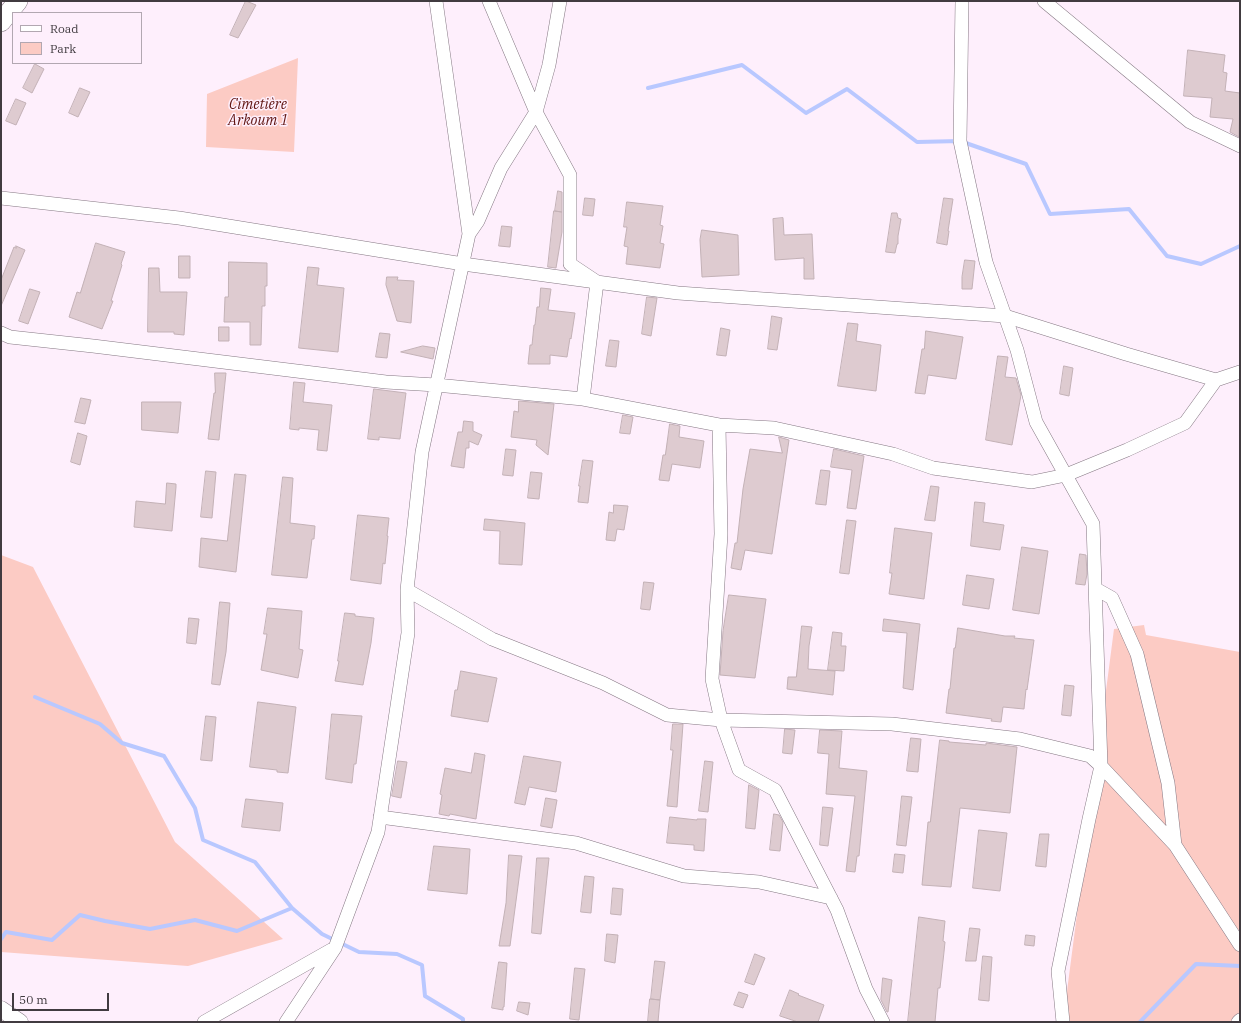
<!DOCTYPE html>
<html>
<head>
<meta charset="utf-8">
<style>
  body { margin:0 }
  #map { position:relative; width:1241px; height:1023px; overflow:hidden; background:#feeffc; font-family:"IBM Plex Serif",serif }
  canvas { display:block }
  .frame { position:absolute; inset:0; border:2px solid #413b40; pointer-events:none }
  .legend { position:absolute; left:12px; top:12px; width:130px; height:52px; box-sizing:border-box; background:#feeffc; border:1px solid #b2a7b1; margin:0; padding:5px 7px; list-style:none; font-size:12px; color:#413b40 }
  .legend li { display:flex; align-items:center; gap:8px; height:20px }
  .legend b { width:20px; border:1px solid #b2a7b1 }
  .scale { position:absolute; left:12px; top:993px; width:97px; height:18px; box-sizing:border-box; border:2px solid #413b40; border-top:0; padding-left:5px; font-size:12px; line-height:14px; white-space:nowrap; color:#413b40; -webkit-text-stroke:3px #feeffc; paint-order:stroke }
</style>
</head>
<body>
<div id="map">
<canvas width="1241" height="1023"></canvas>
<div class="frame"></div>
<ul class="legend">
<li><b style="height:5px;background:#fff"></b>Road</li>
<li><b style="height:11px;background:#fccbc4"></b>Park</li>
</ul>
<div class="scale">50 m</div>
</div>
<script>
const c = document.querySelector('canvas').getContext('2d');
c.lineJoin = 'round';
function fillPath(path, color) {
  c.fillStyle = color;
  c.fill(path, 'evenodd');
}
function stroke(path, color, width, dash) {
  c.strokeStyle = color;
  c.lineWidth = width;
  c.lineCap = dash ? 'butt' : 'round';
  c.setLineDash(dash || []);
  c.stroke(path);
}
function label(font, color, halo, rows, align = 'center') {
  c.font = font + ' "IBM Plex Serif",serif';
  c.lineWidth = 3;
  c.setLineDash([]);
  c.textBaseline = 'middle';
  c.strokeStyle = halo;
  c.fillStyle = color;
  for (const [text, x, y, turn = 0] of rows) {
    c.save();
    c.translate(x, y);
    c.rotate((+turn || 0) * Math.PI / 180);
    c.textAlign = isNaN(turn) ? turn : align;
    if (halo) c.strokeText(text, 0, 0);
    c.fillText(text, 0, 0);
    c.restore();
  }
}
fillPath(new Path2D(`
  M 298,58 L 294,152 L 206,147 L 207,94 Z
  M 1,555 L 33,567 L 175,842 L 283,939 L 188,966 L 1,952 Z
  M 1144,625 L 1146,635 L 1240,652 L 1240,1022 L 1063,1022 L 1114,629 Z`), '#fccbc4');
stroke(new Path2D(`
  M 648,88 L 742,65 L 806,113 L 847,89 L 917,142 L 960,141 L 1026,164 L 1050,214 L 1129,209 L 1167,256 L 1201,264 L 1240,246
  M 35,697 L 100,724 L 122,743 L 164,756 L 195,808 L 203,840 L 255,862 L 292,908 L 322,934 L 359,952 L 397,954 L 422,965 L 425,996 L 463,1019 L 463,1022
  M 1,939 L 6,932 L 52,940 L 80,915 L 105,921 L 150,929 L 195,920 L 237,931 L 292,908
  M 1140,1022 L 1196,964 L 1240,966`), '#b9c8ff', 4);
const building = new Path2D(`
  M 246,1 L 256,5 L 238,38 L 230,35 Z
  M 1188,50 L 1225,55 L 1223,72 L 1227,73 L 1225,91 L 1240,93 L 1239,137 L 1230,132 L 1233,119 L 1210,117 L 1212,98 L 1184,96 Z
  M 35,64 L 44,69 L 32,93 L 23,88 Z
  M 80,88 L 90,92 L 78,117 L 69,113 Z
  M 16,99 L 26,103 L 16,125 L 6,121 Z
  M 558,191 L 562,192 L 562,212 L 555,211 Z
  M 585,198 L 595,199 L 593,216 L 583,215 Z
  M 944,198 L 953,199 L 948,231 L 949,231 L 947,245 L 937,243 Z
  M 627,202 L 663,206 L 660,225 L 663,226 L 660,243 L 664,244 L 660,268 L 626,264 L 628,247 L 624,246 L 627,227 L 624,227 Z
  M 554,211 L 562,212 L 562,232 L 556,268 L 548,267 Z
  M 892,213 L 897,213 L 898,218 L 901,219 L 898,236 L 898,244 L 897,244 L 895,253 L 886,252 Z
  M 783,218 L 784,235 L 812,234 L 814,279 L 804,279 L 804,258 L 775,260 L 773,219 Z
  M 502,226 L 512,227 L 510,247 L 499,246 Z
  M 702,230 L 738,235 L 739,275 L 702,277 L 700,240 Z
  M 96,243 L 125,252 L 121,264 L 122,265 L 111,301 L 113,301 L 102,329 L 69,317 L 77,292 L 80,293 Z
  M 16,246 L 25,250 L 1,306 L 1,280 L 14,247 L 16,248 Z
  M 179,256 L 190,256 L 190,278 L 179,278 Z
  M 965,260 L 975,261 L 972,289 L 962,289 L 962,277 Z
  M 229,262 L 267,263 L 267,286 L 265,286 L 265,306 L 262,306 L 261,345 L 250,345 L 250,322 L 224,322 L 225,297 L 228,297 Z
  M 308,267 L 319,268 L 317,285 L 344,288 L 338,352 L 299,348 Z
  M 149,268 L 159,268 L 160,292 L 187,292 L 184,335 L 174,334 L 174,332 L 148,332 Z
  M 387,277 L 398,277 L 397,280 L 414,281 L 411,323 L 397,321 L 386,285 Z
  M 541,288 L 551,289 L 548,310 L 575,313 L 571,339 L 570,338 L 567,357 L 550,355 L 550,364 L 528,364 L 530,345 L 532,345 L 534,325 L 535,325 L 537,307 L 539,307 Z
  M 30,289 L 40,292 L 28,324 L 19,321 Z
  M 647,297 L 657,298 L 651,336 L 642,334 Z
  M 772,316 L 782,318 L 777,350 L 768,349 Z
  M 848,323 L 858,324 L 856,341 L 881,345 L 876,391 L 838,386 Z
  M 219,327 L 229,327 L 229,341 L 219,341 Z
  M 721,328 L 730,330 L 726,356 L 717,355 Z
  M 926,331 L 963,337 L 956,379 L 928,375 L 925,394 L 915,393 L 922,349 L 924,349 Z
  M 380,333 L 390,334 L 387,358 L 376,357 Z
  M 610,340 L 619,341 L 616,367 L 606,366 Z
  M 423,346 L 435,348 L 433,359 L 401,352 Z
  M 998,356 L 1008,357 L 1005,377 L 1016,378 L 1021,395 L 1012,445 L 986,440 Z
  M 1064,366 L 1073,368 L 1069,396 L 1060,394 Z
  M 215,373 L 226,373 L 219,440 L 208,439 L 214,393 L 215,393 Z
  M 294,382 L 305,383 L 303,402 L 332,405 L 327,451 L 317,450 L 319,430 L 299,428 L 299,430 L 290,429 Z
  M 374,389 L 406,393 L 400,439 L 379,437 L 379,440 L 368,439 Z
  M 81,398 L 91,400 L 85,424 L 75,422 Z
  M 519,401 L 554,404 L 548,455 L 536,445 L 537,440 L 511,437 L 514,411 L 518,412 Z
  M 142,402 L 181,402 L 178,433 L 142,430 Z
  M 623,415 L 633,417 L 630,434 L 620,433 Z
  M 464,421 L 473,422 L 473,431 L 482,435 L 478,445 L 469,441 L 469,448 L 466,448 L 464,468 L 451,466 L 458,432 L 462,432 Z
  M 670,424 L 680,426 L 679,437 L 704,441 L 700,468 L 672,464 L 669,481 L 659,480 L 663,455 L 665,455 Z
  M 78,433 L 87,436 L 80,465 L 71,462 Z
  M 779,437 L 789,440 L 772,554 L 745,550 L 741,570 L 731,568 L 735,543 L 737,543 L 743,489 L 750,449 L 782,453 Z
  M 506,449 L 516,450 L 513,476 L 503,475 Z
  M 834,449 L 864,456 L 856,509 L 847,508 L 852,470 L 831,467 Z
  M 583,460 L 593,461 L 588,503 L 578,502 L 580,486 L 579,486 Z
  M 821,470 L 830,471 L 826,505 L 816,504 Z
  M 206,471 L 216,472 L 212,518 L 201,517 Z
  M 531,472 L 542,473 L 539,499 L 528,498 Z
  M 235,474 L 246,475 L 236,572 L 199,567 L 201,538 L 227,541 Z
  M 283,477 L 293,478 L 290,523 L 315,526 L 314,539 L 312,539 L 307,578 L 272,575 Z
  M 167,483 L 176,484 L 176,487 L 172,531 L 134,527 L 136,501 L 165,504 Z
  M 931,486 L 939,487 L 935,521 L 925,520 Z
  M 975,502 L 985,503 L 983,522 L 1004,525 L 1000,550 L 971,546 Z
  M 614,505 L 628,506 L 624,530 L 617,529 L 615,541 L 606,540 L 609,512 L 613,513 Z
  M 358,515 L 389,518 L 387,536 L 388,536 L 385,564 L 383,563 L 381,584 L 351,580 Z
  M 485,519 L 525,523 L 522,565 L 499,564 L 500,531 L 484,530 Z
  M 847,520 L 856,521 L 849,574 L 840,573 Z
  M 895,528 L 932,533 L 924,599 L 889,594 L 892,573 L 890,573 Z
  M 1022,547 L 1048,551 L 1039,614 L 1013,610 Z
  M 1080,554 L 1086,555 L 1087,574 L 1085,585 L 1076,584 Z
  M 967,575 L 994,579 L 989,609 L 963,605 Z
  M 644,582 L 654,583 L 650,610 L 641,609 Z
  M 729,595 L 766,599 L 755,678 L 720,675 L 723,631 Z
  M 220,602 L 230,603 L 226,652 L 220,685 L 212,684 Z
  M 268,608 L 302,611 L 299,649 L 303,650 L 298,678 L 261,670 L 267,634 L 264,634 Z
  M 345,613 L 355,614 L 355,616 L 374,618 L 371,643 L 363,685 L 335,681 L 339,661 L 338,661 Z
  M 189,618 L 199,619 L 196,644 L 187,643 Z
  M 884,619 L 920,624 L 913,690 L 903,688 L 907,633 L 883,631 Z
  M 802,626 L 812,627 L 809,646 L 808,669 L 835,671 L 833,695 L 787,689 L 788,677 L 796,677 Z
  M 958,628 L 1005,636 L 1015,636 L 1014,638 L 1034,640 L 1027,690 L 1026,689 L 1024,709 L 1003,707 L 1001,722 L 991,721 L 992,719 L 946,713 L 949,689 L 950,689 L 954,648 L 955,648 Z
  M 833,632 L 842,633 L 841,646 L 846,646 L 844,671 L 828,670 Z
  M 461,671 L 497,678 L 488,722 L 451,716 L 455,690 L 457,690 Z
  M 1065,685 L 1074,686 L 1071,716 L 1062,715 Z
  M 258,702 L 296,707 L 288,773 L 277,772 L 277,770 L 250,767 Z
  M 332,714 L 362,716 L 356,764 L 354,764 L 352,783 L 326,779 Z
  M 206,716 L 216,717 L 212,761 L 201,760 Z
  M 673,724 L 683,724 L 677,807 L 667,806 L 673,750 L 671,750 Z
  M 785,729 L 795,730 L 792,754 L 783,753 Z
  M 820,730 L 842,731 L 839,768 L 867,771 L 859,856 L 857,856 L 855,872 L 846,871 L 855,796 L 826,794 L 829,754 L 818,753 Z
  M 911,738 L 921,739 L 918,772 L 907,771 Z
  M 940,740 L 949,741 L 949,742 L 986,745 L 986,743 L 1017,747 L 1010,813 L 960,808 L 951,887 L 922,885 L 928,822 L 930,822 Z
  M 475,753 L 485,755 L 476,819 L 450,814 L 449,816 L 439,814 L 442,795 L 440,794 L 445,768 L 471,773 Z
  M 524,756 L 561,762 L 556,792 L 529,787 L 525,805 L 515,803 Z
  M 398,761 L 407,762 L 401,798 L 392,796 Z
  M 705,761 L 713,762 L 708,812 L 699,811 Z
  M 749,785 L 759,790 L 755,829 L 746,828 Z
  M 902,796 L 912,797 L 906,846 L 897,845 Z
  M 546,798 L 557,800 L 552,828 L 541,826 Z
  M 246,799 L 283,803 L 280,831 L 242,827 Z
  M 823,807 L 833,808 L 828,846 L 820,845 Z
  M 774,814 L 779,815 L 783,822 L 780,851 L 770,850 Z
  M 670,817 L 697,820 L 697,819 L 706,819 L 704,851 L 694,850 L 694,845 L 667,843 Z
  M 979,830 L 1007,833 L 1000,891 L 973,888 Z
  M 1040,834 L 1049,834 L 1046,867 L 1036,866 Z
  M 434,846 L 470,849 L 467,894 L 428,890 Z
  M 895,854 L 905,855 L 903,873 L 893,872 Z
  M 509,855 L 522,856 L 510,946 L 499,946 L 506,903 Z
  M 537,858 L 549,858 L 541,934 L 532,933 Z
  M 585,876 L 594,877 L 591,913 L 581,912 Z
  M 613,888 L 623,889 L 621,915 L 611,914 Z
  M 919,917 L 945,921 L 943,941 L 945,942 L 944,952 L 940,988 L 938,988 L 935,1022 L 908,1022 Z
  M 970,928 L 980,929 L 976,961 L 966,961 Z
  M 607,934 L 618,935 L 615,963 L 605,961 Z
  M 1026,935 L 1035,936 L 1034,946 L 1025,945 Z
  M 755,954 L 765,958 L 754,985 L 745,982 Z
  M 983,956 L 992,957 L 989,1001 L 979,1000 Z
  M 655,961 L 665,962 L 660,1000 L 651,999 Z
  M 499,962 L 507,963 L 504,1007 L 503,1007 L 503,1010 L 492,1008 Z
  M 575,968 L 585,969 L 579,1020 L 570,1019 Z
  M 883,978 L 892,980 L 888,1012 L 887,1012 L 881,1000 Z
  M 790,990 L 799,994 L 798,995 L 824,1005 L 818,1022 L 798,1022 L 780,1016 Z
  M 739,992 L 748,995 L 743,1008 L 734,1005 Z
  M 650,999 L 660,1000 L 658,1022 L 648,1022 Z
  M 519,1002 L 530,1003 L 528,1015 L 517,1011 Z`);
fillPath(building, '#decbd0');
stroke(building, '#c3b1b6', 1);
const minor = new Path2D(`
  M 489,1 L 536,112 L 570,175 L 570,264 L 597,282 L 583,399
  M 962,1 L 960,141 L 986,262 L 1017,350 L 1036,422 L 1093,524 L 1101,766 L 1089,819 L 1058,971 L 1063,1022
  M 1044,1 L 1190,122 L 1240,146
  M 1,198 L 179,218 L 463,264 L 678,293 L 1005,316 L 1126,354 L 1216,380 L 1240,372
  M 469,234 L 478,221 L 501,168 L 536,112 L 549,65 L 560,1
  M 1,333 L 10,337 L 93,346 L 386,382 L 436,385 L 583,399 L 719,425 L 774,428 L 893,454 L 933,468 L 1032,482 L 1066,475 L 1127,450 L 1185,423 L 1216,380
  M 719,425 L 721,534 L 712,679 L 721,720 L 739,770 L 775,790 L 837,910 L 866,989 L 883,1022
  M 1096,589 L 1112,598 L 1137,654 L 1168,783 L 1175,845 L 1240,945
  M 407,590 L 492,639 L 603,683 L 667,715 L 721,720 L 892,724 L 1020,739 L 1090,756 L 1101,766 L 1175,845
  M 380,817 L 576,843 L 684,876 L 759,882 L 831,898
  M 204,1022 L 331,950
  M 286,1022 L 335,948 L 378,832 L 408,633 L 407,590 L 422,452 L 469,234 L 436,1
  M 1238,1022 L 1240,1020`);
const tertiary = new Path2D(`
  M 1,1009 L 20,1022`);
const secondary = new Path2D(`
  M 1,22 L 18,1`);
stroke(minor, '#857883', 14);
stroke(tertiary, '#857883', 17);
stroke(secondary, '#857883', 20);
stroke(minor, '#fff', 13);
stroke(tertiary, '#fff', 16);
stroke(secondary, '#fff', 19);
label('italic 14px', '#601411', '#feeffc', [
  ["Cimetière",258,105],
  ["Arkoum 1",258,121]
]);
</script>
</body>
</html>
